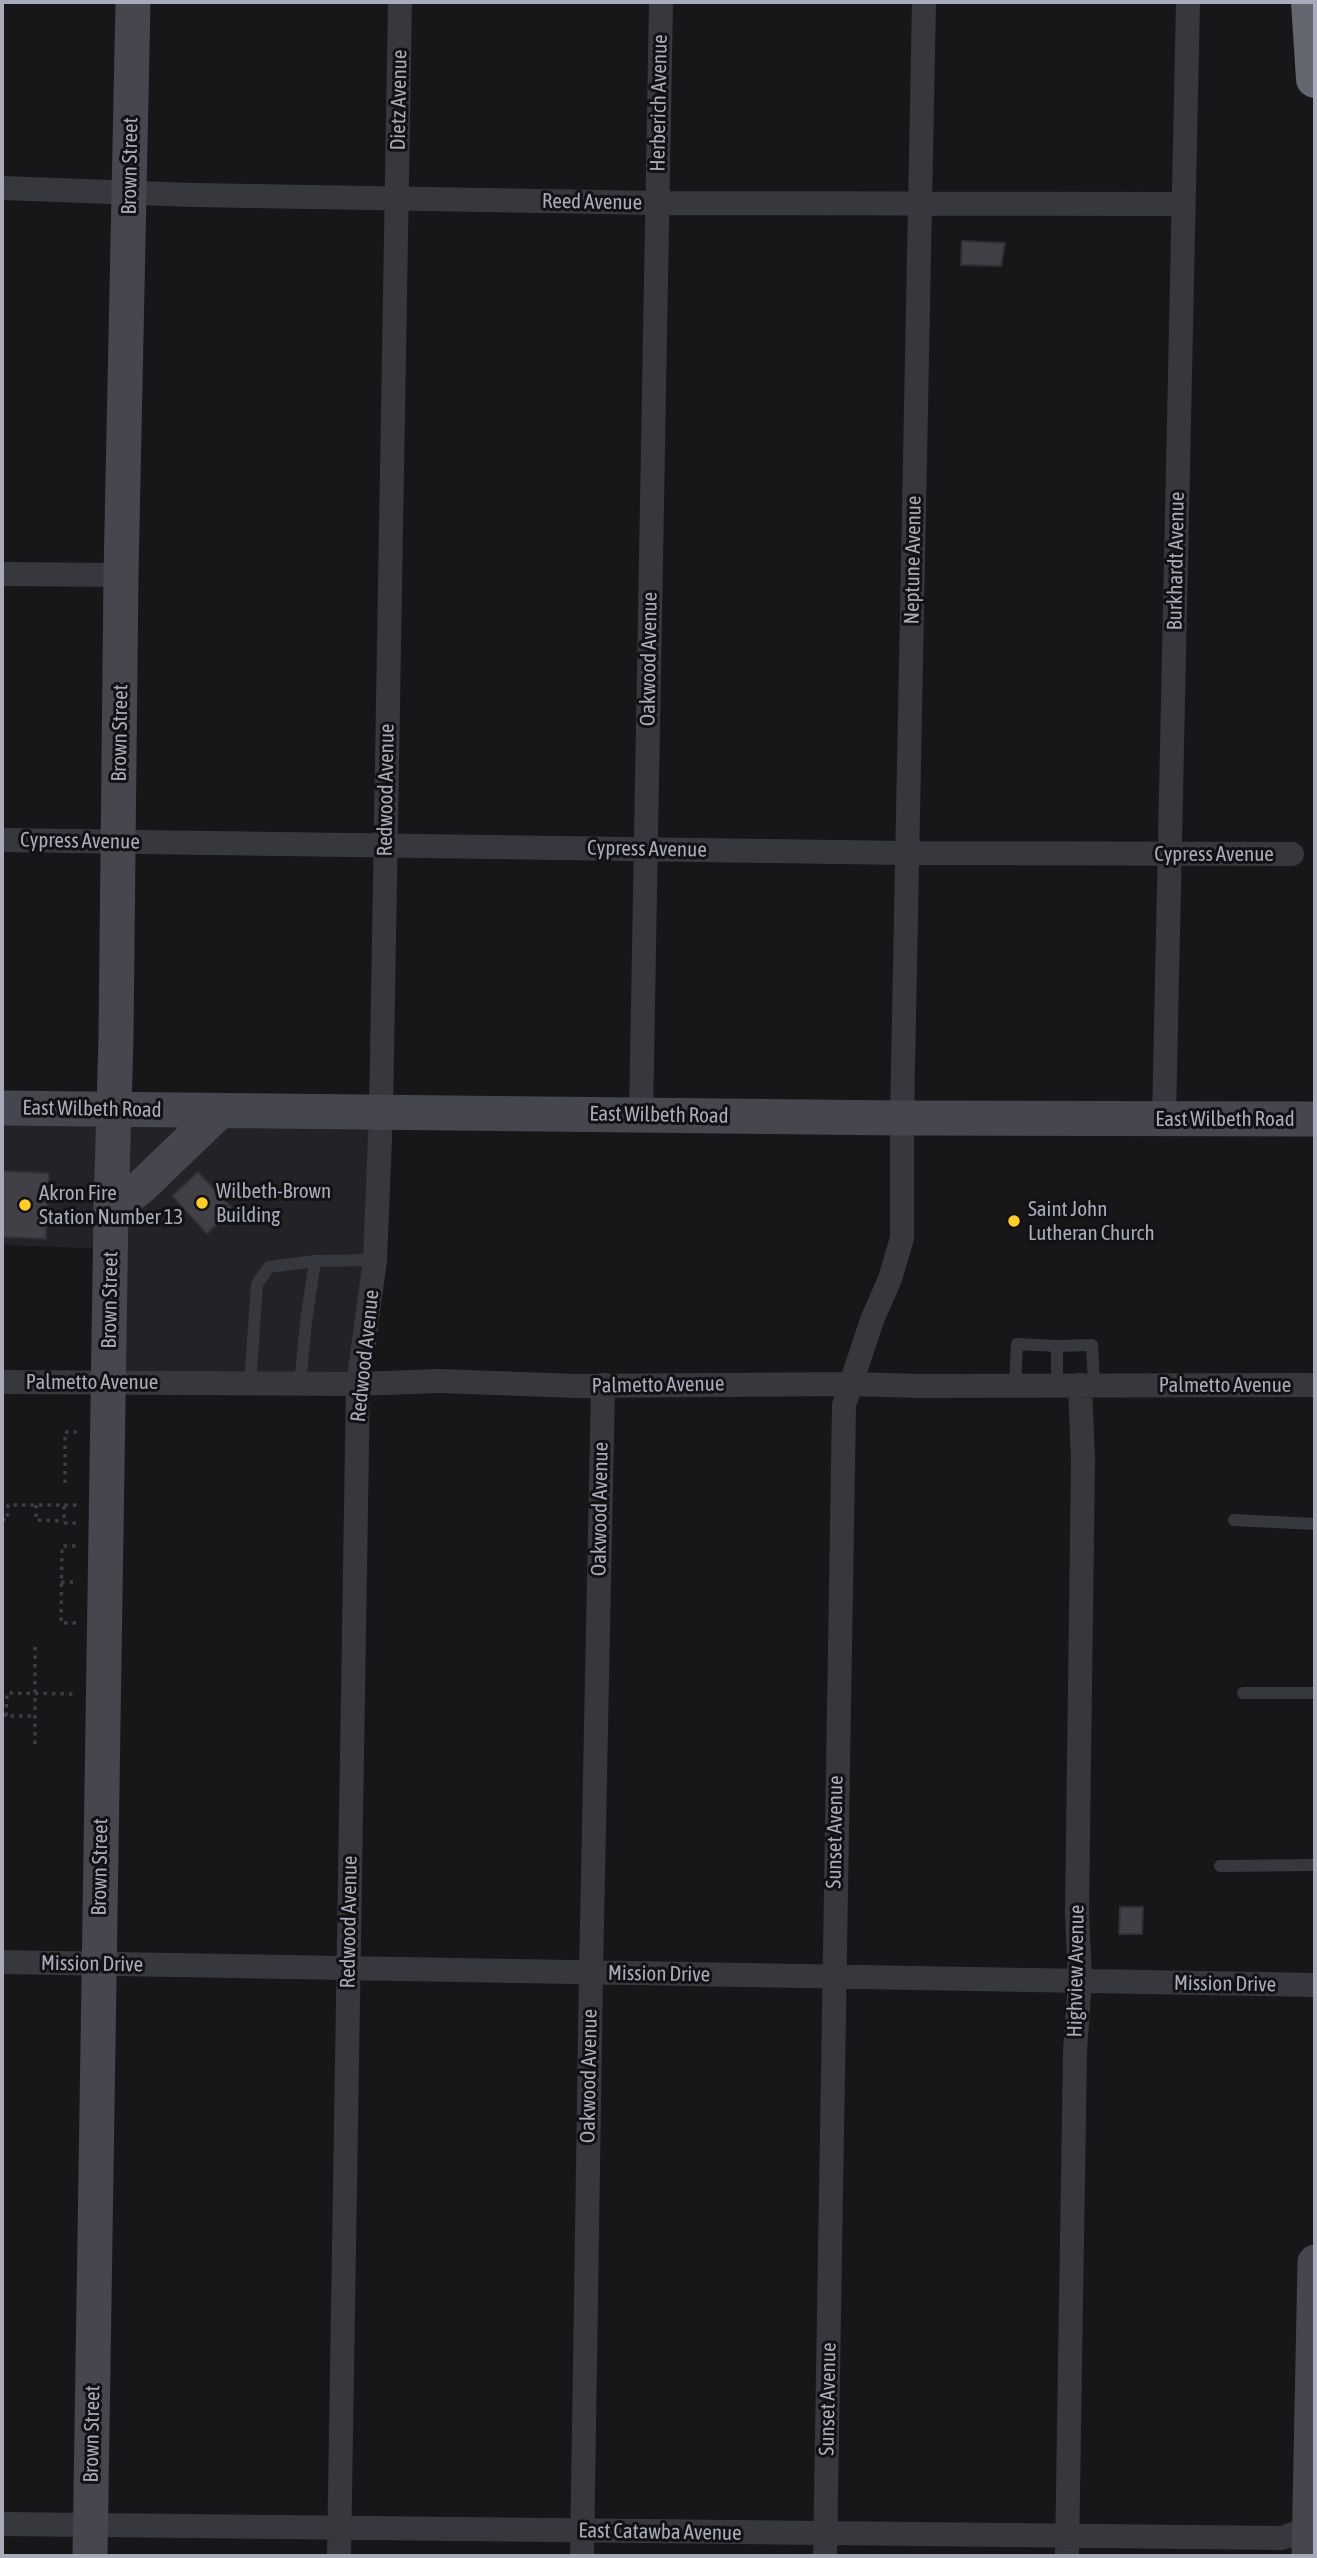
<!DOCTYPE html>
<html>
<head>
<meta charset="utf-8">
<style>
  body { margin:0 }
  #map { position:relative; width:1317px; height:2558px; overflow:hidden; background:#171619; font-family:"Asap Condensed",sans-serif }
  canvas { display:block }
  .frame { position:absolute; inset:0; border:4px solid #a7abba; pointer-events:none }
</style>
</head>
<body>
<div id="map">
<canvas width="1317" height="2558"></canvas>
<div class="frame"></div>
</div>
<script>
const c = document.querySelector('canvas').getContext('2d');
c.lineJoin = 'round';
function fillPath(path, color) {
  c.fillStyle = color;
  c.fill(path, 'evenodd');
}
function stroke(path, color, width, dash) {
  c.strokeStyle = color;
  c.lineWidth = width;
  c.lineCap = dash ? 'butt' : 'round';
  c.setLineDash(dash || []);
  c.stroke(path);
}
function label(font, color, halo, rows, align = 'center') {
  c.font = font + ' "Asap Condensed",sans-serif';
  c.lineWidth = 6;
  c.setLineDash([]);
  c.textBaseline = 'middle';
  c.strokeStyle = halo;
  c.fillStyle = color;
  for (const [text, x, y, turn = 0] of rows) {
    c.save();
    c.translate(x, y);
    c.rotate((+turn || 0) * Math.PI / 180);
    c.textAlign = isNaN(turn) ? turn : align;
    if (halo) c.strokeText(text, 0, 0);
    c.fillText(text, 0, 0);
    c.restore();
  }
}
fillPath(new Path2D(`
  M 2,1108 L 381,1113 L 358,1384 L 108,1384 L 111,1249 L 2,1245 Z`), '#232226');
const building = new Path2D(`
  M 962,241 L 1005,243 L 1001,266 L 961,265 Z
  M 2,1171 L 49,1173 L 46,1239 L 2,1237 Z
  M 198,1172 L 233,1209 L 207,1234 L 172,1196 Z
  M 1120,1907 L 1143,1907 L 1142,1934 L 1119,1934 Z`);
fillPath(building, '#404046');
stroke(building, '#313035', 2);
stroke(new Path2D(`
  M 65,1483 L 65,1432 L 79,1432
  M 36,1505 L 36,1520 L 64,1521
  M 64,1506 L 64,1523 L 78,1523
  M 2,1520 L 7,1520 L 8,1505 L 78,1505
  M 61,1582 L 77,1582
  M 76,1623 L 61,1623 L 62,1546 L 77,1546
  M 35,1647 L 35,1746
  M 2,1716 L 34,1716
  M 6,1716 L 7,1693 L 75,1694`), '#3d3e45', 3.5, [3.5, 5]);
stroke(new Path2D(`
  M 1057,1346 L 1092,1345 L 1094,1385
  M 250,1384 L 257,1284 L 269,1267 L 315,1261 L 375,1260
  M 300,1384 L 306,1322 L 315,1261
  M 1015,1385 L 1017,1344 L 1057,1346 L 1057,1385
  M 1234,1520 L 1315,1524
  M 1243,1693 L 1315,1693
  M 1220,1866 L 1315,1865`), '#37373e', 12);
stroke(new Path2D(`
  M 2,188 L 194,195 L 657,203 L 1183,204
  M 2,574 L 121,575
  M 2,840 L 907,853 L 1292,854
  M 641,1115 L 661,2
  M 1164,1119 L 1188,2
  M 2,1382 L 358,1384 L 439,1381 L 577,1386 L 850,1384 L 920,1386 L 1315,1385
  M 2,1962 L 1315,1985
  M 2,2524 L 1282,2538 L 1315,2526
  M 339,2556 L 358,1384 L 375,1260 L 381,1113 L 400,2
  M 582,2556 L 591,1972 L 603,1385
  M 825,2556 L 844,1405 L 872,1320 L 890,1279 L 902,1238 L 902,1118 L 924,2
  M 1067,2556 L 1075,2050 L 1080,1981 L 1077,1913 L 1083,1460 L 1080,1385`), '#37373e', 24);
stroke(new Path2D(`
  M 2,1108 L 902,1118 L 1315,1119
  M 111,1211 L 142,1186 L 220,1111
  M 90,2556 L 111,1211 L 116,1037 L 121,575 L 133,2
  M 1309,2556 L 1315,2262`), '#45464e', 35);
stroke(new Path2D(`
  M 1310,2 L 1315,79`), '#63656f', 38);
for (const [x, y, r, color] of [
  [202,1203,7,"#ffcd28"],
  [25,1205,7,"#ffcd28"],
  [1014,1221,7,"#ffcd28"]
]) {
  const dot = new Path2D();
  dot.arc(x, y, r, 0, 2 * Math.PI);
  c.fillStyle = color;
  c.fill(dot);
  stroke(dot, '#121114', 2.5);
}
label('21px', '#a7abba', '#121114', [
  ["Dietz Avenue",399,100,-89],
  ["Herberich Avenue",659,103,-89],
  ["Brown Street",130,166,-89],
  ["Reed Avenue",592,202,1],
  ["Neptune Avenue",913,560,-89],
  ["Burkhardt Avenue",1176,561,-89],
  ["Oakwood Avenue",649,659,-89],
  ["Brown Street",120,733,-89],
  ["Redwood Avenue",386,790,-89],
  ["Cypress Avenue",80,841,1],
  ["Cypress Avenue",647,849,1],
  ["Cypress Avenue",1214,854],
  ["East Wilbeth Road",92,1109,1],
  ["East Wilbeth Road",659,1115,1],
  ["East Wilbeth Road",1225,1119],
  ["Brown Street",110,1300,-89],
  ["Redwood Avenue",365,1356,-84],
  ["Palmetto Avenue",92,1382],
  ["Palmetto Avenue",658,1385,-1],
  ["Palmetto Avenue",1225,1385],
  ["Oakwood Avenue",600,1509,-89],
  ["Sunset Avenue",835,1832,-89],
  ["Brown Street",100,1867,-89],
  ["Redwood Avenue",349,1922,-89],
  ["Mission Drive",92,1964,1],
  ["Highview Avenue",1076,1971,-89],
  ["Mission Drive",659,1974,1],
  ["Mission Drive",1225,1984,1],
  ["Oakwood Avenue",589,2076,-89],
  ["Sunset Avenue",828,2399,-89],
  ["Brown Street",92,2434,-89],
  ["East Catawba Avenue",660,2532,1]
]);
label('21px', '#a7abba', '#121114', [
  ["Wilbeth-Brown",216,1191],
  ["Building",216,1215],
  ["Akron Fire",39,1193],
  ["Station Number 13",39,1217],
  ["Saint John",1028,1209],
  ["Lutheran Church",1028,1233]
], 'left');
</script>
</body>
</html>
